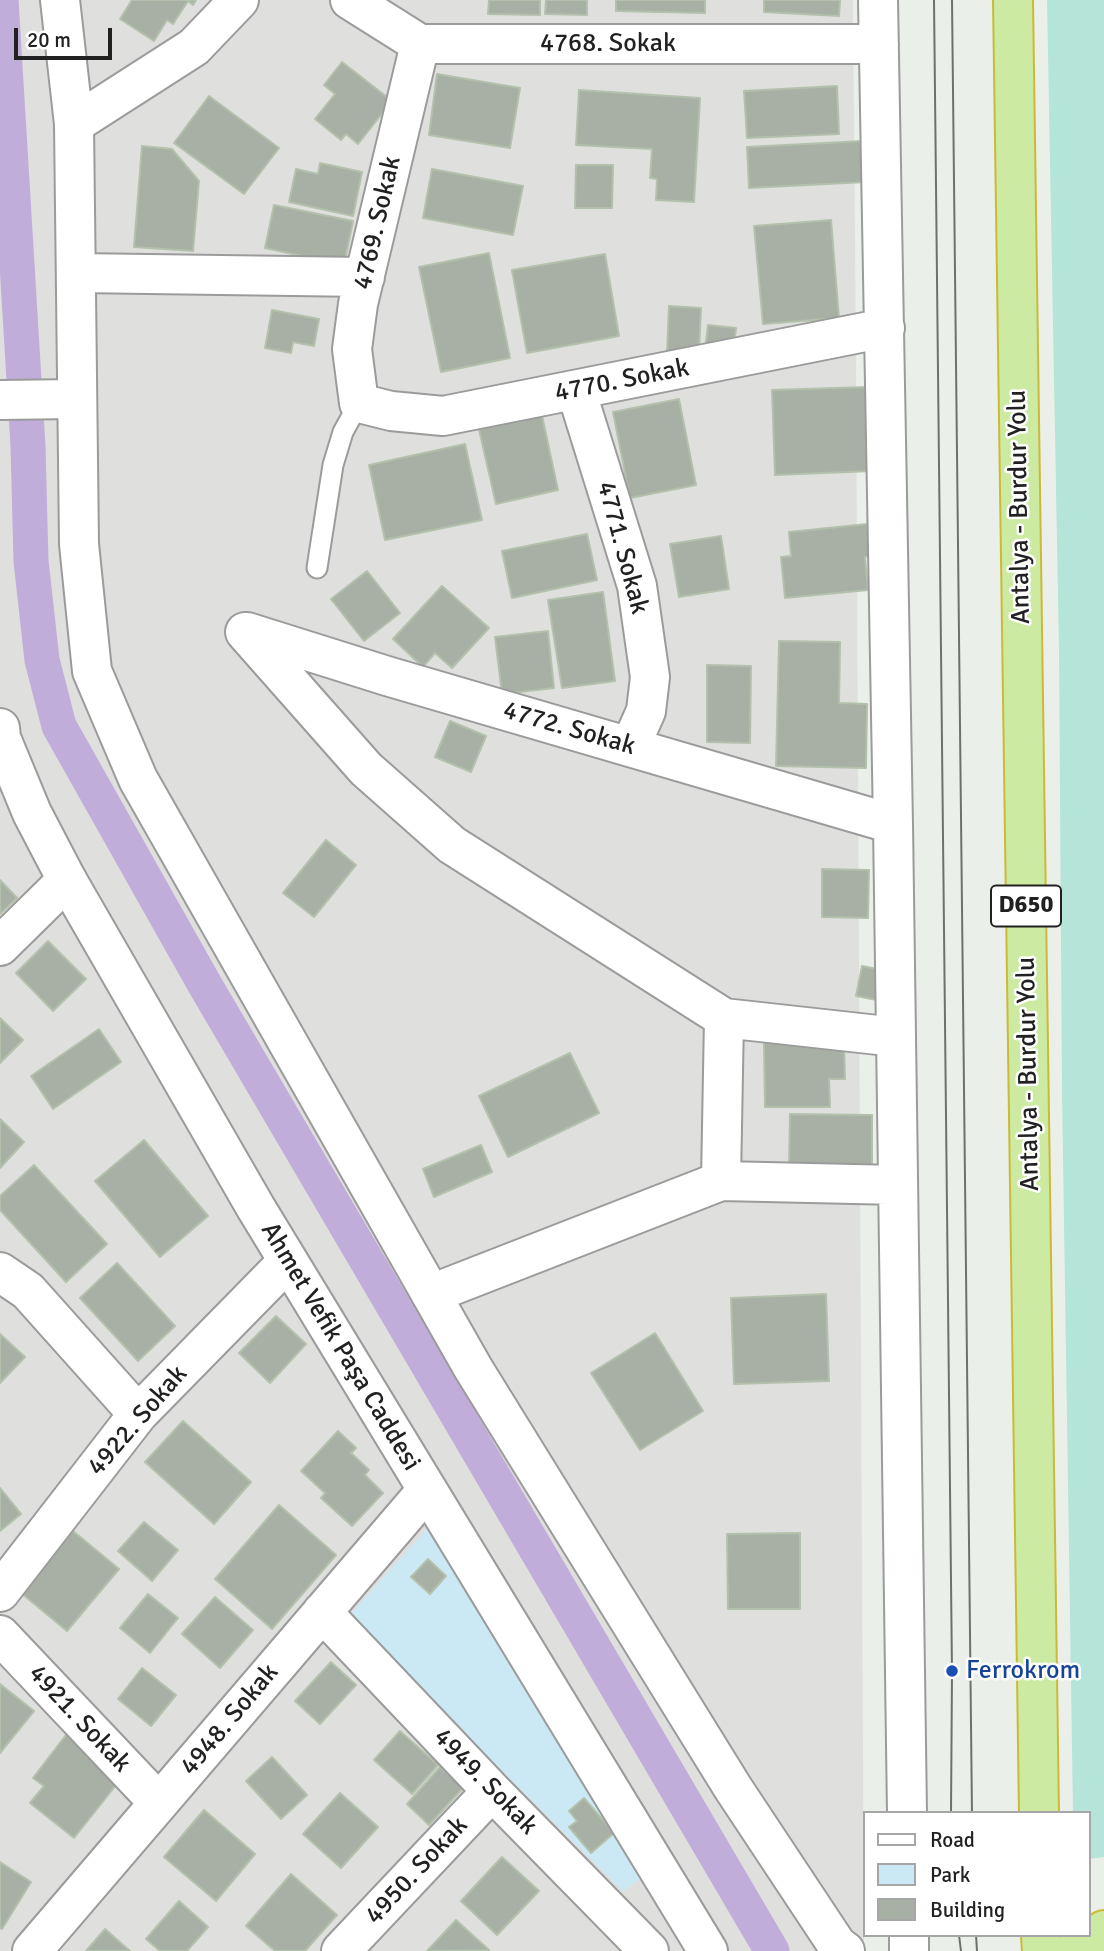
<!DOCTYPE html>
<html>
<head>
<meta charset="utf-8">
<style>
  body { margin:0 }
  #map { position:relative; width:1104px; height:1951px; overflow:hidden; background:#eaf0e9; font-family:Signika,sans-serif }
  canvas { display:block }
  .legend { position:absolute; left:863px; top:1811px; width:228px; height:126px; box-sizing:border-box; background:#fff; border:2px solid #a6a6a6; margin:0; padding:9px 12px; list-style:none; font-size:21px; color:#212121 }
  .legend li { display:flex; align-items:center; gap:14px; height:35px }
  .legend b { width:35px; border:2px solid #a6a6a6 }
  .scale { position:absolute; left:14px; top:28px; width:98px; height:32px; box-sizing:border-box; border:4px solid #212121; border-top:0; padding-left:9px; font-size:21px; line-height:24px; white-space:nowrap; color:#212121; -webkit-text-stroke:5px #fff; paint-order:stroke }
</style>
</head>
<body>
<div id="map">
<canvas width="1104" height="1951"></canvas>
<ul class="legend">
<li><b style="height:9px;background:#fff"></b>Road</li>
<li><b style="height:19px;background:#cbe9f5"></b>Park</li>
<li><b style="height:19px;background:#a8afa4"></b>Building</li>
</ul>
<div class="scale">20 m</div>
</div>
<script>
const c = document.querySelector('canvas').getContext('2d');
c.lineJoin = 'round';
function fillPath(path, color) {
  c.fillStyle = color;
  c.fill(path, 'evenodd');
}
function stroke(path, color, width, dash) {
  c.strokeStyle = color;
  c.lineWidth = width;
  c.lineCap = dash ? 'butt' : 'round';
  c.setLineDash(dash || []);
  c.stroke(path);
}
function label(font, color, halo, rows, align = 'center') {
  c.font = font + ' Signika,sans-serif';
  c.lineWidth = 5;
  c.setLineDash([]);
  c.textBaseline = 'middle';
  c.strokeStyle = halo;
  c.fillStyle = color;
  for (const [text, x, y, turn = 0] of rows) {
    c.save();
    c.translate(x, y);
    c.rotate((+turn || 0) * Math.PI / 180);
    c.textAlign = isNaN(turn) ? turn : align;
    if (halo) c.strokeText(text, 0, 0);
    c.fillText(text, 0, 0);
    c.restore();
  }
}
fillPath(new Path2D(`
  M 0,0 L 853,0 L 856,357 L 864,1951 L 0,1951 Z`), '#dfdfde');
fillPath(new Path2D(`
  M 1047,0 L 1104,0 L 1104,1857 L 1088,1859 L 1088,1813 L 1073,1813 L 1062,1091 L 1059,650 Z`), '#b4e5d8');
fillPath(new Path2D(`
  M 427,1529 L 643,1877 L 623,1891 L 347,1618 Z`), '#cbe9f5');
stroke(new Path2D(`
  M 1,0 L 28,446 L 31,561 L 42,660 L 59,726 L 205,985 L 772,1951`), '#c1adda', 35);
const building = new Path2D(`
  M 132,0 L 196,0 L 193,5 L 188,1 L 173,24 L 167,20 L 154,41 L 120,19 Z
  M 489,0 L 540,0 L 540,15 L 488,14 Z
  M 546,0 L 587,0 L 587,15 L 545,14 Z
  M 616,0 L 705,0 L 705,13 L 616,11 Z
  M 764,0 L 840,0 L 839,16 L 764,12 Z
  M 342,62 L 392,101 L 358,144 L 346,134 L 341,140 L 315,119 L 335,94 L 324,85 Z
  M 437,74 L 520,88 L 510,148 L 429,135 Z
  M 837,86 L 839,134 L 747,138 L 744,91 Z
  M 579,90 L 700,98 L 694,202 L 656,200 L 657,179 L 650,178 L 652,149 L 576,145 Z
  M 209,96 L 279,148 L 244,194 L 174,143 Z
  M 863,141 L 866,182 L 749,188 L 747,147 Z
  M 142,146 L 172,149 L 199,181 L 193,251 L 134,247 Z
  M 320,163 L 362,172 L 353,216 L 289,202 L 296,169 L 318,174 Z
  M 576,165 L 613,165 L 612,208 L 575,208 Z
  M 432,169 L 523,186 L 513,235 L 423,218 Z
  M 274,205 L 353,221 L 344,265 L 265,248 Z
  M 831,220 L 839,318 L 763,324 L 754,226 Z
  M 489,253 L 510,358 L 441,372 L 419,267 Z
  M 605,254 L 619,336 L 527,353 L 512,270 Z
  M 669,306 L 701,308 L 699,354 L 667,352 Z
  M 272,310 L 319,319 L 314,346 L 293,342 L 291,353 L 265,348 Z
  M 708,325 L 736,328 L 733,353 L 705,350 Z
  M 868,387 L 872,471 L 775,475 L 772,390 Z
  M 679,399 L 696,485 L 630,498 L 613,412 Z
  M 541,411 L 558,490 L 496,504 L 478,425 Z
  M 465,444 L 482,520 L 385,540 L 369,465 Z
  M 867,524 L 870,556 L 865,557 L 868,590 L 785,598 L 781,557 L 791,556 L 789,532 Z
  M 587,534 L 597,580 L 512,598 L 502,551 Z
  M 721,536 L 729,589 L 679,597 L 670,544 Z
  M 367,571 L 400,613 L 364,641 L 331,599 Z
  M 442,586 L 489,628 L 452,668 L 435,653 L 423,667 L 393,639 Z
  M 603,592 L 615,681 L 562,688 L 548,600 Z
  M 548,631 L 554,688 L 502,694 L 495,637 Z
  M 779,641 L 840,642 L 839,703 L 867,704 L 866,768 L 776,766 Z
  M 707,665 L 751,666 L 750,743 L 707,742 Z
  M 450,721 L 486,736 L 471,772 L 435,757 Z
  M 326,840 L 356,865 L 314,917 L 283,893 Z
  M 822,869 L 869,870 L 868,918 L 822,917 Z
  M 0,880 L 17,898 L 0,914 Z
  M 48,941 L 86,979 L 53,1011 L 16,973 Z
  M 862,966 L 882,970 L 877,1000 L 856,996 Z
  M 0,1018 L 23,1040 L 0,1063 Z
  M 99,1029 L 121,1062 L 53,1109 L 31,1076 Z
  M 844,1042 L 845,1079 L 829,1079 L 830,1107 L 765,1107 L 764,1043 Z
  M 570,1053 L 599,1113 L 508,1157 L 479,1096 Z
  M 790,1114 L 872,1115 L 872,1171 L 789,1169 Z
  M 0,1119 L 24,1142 L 0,1168 Z
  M 144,1140 L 208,1216 L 160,1257 L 95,1181 Z
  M 481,1145 L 492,1172 L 434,1197 L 423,1169 Z
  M 34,1165 L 107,1244 L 66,1282 L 0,1210 L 0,1196 Z
  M 117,1263 L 175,1326 L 138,1361 L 80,1298 Z
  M 826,1294 L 829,1381 L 734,1384 L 731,1298 Z
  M 276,1316 L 306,1344 L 270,1383 L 239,1353 Z
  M 655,1333 L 703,1411 L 640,1450 L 591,1373 Z
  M 0,1334 L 25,1357 L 0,1383 Z
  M 183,1421 L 251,1482 L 214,1524 L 145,1462 Z
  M 338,1431 L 356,1448 L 351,1453 L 369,1470 L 365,1475 L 383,1493 L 352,1526 L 321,1498 L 325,1493 L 301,1471 Z
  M 0,1488 L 21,1514 L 0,1531 Z
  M 279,1505 L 336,1555 L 272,1629 L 215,1579 Z
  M 144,1522 L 178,1550 L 152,1581 L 118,1551 Z
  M 73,1531 L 119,1569 L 67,1631 L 21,1593 Z
  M 800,1533 L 800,1609 L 728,1609 L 727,1534 Z
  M 428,1559 L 446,1576 L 430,1594 L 411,1577 Z
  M 148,1594 L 178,1618 L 150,1653 L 120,1628 Z
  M 215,1597 L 253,1630 L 220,1668 L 182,1634 Z
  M 331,1662 L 356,1685 L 320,1724 L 295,1701 Z
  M 142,1668 L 176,1695 L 151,1726 L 118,1699 Z
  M 0,1684 L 34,1711 L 0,1753 Z
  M 69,1731 L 124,1775 L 74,1838 L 30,1803 L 44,1786 L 33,1778 Z
  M 400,1731 L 438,1765 L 412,1794 L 374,1760 Z
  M 272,1757 L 307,1795 L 281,1819 L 246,1781 Z
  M 440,1767 L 463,1788 L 429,1825 L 407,1804 Z
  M 340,1793 L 378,1827 L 341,1868 L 303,1834 Z
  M 584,1798 L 614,1833 L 591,1853 L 569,1827 L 577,1821 L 569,1811 Z
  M 204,1810 L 255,1854 L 216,1901 L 164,1857 Z
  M 502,1857 L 539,1891 L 497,1935 L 461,1901 Z
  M 0,1862 L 31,1882 L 2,1929 L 0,1928 Z
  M 291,1874 L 337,1915 L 305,1951 L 275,1951 L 246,1926 Z
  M 179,1901 L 208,1927 L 187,1951 L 160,1951 L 146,1939 Z
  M 456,1920 L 489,1950 L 427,1951 Z
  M 105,1929 L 130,1951 L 86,1951 Z`);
fillPath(building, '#a8afa4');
stroke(building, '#b3c1ac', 2);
const service = new Path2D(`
  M 317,568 L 333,465 L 343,432 L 359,403`);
const minor = new Path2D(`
  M 350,0 L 420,44 L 879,44
  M 878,0 L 893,824 L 907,1813
  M 420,44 L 358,304 L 352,349 L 359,403 L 391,411 L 443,416 L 885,328
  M 74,124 L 194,47 L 239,0
  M 76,273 L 365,277
  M 576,390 L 637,586 L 650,677 L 646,711 L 630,747
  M 0,400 L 77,399
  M 245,632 L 366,769 L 452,845 L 724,1018 L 896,1037
  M 247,632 L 387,676 L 893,824
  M 0,946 L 67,880
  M 721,1181 L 724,1018
  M 0,1272 L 28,1291 L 138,1414
  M 431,1294 L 721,1181 L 898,1185
  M 0,1592 L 138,1414 L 288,1261
  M 322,1612 L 492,1791 L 649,1951
  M 0,1635 L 159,1803
  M 909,1935 L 909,1951
  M 32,1951 L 427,1490
  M 341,1951 L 492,1791`);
const tertiary = new Path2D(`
  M 60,0 L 74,124 L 79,544 L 92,671 L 138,779 L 473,1368 L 733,1788 L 837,1945 L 845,1951
  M 0,728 L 1,738 L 32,813 L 67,880 L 256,1208 L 708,1951`);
const trunk = new Path2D(`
  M 1013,0 L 1039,1813
  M 1041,1935 L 1042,1951
  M 1074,1951 L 1104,1930`);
stroke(service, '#9b9b9b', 23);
stroke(minor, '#9b9b9b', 42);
stroke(tertiary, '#9b9b9b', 42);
stroke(trunk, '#ccb938', 42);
stroke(service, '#fff', 19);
stroke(minor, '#fff', 38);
stroke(tertiary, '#fff', 38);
stroke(trunk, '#cceaa1', 38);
stroke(new Path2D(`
  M 934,0 L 952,1671 L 951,1813
  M 952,0 L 972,1813
  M 959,1935 L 961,1951
  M 976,1935 L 977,1951`), '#6f6f6f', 2);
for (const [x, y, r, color] of [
  [952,1671,7,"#1a4fb4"]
]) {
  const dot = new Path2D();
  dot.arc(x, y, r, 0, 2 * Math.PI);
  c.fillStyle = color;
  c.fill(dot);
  stroke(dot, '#fff', 2.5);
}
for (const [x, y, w] of [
  [1026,906,70]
]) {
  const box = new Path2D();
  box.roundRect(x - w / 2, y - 20.5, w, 41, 5);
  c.fillStyle = '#fff';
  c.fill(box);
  stroke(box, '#212121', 2);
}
label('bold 24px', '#212121', null, [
  ["D650",1026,906]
]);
label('26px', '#212121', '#fff', [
  ["4768. Sokak",608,44],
  ["4769. Sokak",378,223,-77],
  ["4770. Sokak",622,381,-11],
  ["Antalya - Burdur Yolu",1020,507,-91],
  ["4771. Sokak",622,548,75],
  ["4772. Sokak",569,729,16],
  ["Antalya - Burdur Yolu",1029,1074,-91],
  ["Ahmet Vefik Paşa Caddesi",340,1347,59],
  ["4922. Sokak",138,1421,-49],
  ["4921. Sokak",79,1719,47],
  ["4948. Sokak",230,1720,-50],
  ["4949. Sokak",485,1782,46],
  ["4950. Sokak",417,1871,-47]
]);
label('26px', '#164399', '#fff', [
  ["Ferrokrom",966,1671]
], 'left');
</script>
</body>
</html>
